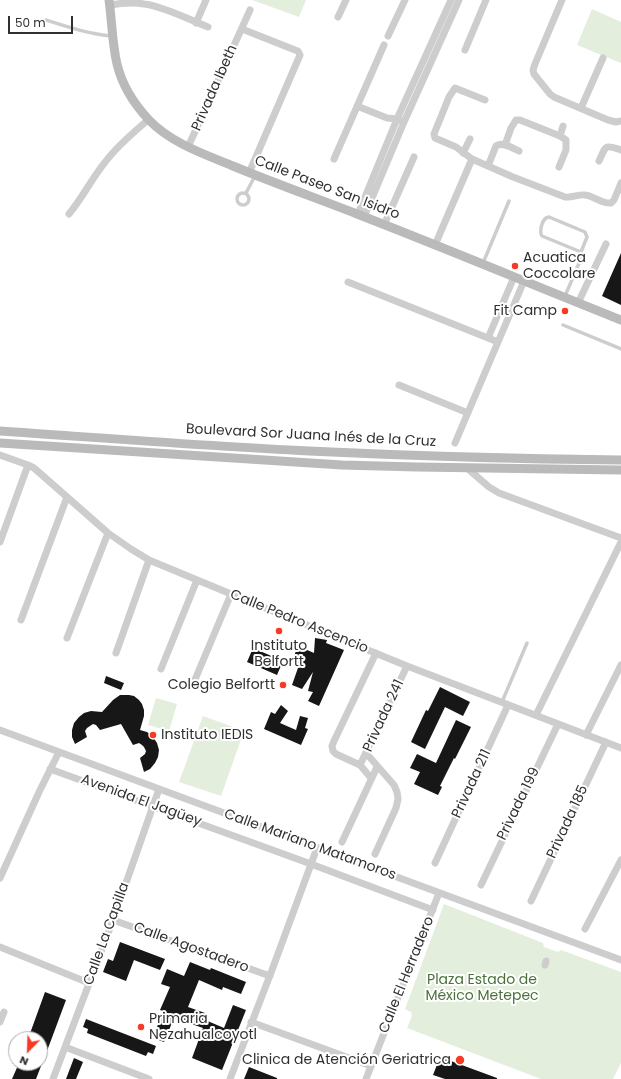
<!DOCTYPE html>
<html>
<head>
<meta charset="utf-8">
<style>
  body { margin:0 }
  #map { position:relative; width:621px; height:1079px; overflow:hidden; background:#fff; font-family:Poppins,sans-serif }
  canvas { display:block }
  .north { position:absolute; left:8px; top:1031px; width:40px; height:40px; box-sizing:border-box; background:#fff; border:1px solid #acacac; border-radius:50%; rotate:203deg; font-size:11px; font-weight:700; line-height:16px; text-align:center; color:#303030 }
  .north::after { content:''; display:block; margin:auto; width:14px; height:18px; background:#f53b25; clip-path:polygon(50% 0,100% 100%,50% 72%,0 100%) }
  .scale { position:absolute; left:8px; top:16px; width:65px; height:18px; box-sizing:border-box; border:2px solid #303030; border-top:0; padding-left:5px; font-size:12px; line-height:14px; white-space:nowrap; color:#303030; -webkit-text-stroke:3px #fff; paint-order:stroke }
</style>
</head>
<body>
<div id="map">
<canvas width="621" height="1079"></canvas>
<div class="north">N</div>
<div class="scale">50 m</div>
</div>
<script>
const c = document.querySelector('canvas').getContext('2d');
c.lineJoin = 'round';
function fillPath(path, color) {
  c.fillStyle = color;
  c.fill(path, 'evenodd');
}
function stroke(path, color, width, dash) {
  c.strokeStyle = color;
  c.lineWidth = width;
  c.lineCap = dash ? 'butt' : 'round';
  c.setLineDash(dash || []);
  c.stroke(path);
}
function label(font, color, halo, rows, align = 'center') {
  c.font = font + ' Poppins,sans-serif';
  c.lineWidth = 4;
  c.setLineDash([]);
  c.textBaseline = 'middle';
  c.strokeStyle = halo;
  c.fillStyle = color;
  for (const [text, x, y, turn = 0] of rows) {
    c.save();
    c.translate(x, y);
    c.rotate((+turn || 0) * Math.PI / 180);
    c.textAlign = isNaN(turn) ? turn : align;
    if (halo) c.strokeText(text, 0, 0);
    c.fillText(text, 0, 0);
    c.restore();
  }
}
fillPath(new Path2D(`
  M 252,0 L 306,0 L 299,17 Z
  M 592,9 L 621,22 L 621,63 L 577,45 Z
  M 156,698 L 177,704 L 169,731 L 148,725 Z
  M 203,716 L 244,731 L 221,796 L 179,782 Z
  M 444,904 L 543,943 L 544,947 L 558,952 L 561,950 L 621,972 L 621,1063 L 613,1079 L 541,1079 L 407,1028 L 412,1016 L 411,1012 L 405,1009 Z`), '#e4eedd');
fillPath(new Path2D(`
  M 621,253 L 621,305 L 602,296 Z
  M 315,638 L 327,640 L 326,643 L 344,650 L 319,706 L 308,701 L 313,692 L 308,691 L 313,672 L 302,689 L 292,685 L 299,665 L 292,661 L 298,646 L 314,653 Z
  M 253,648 L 283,661 L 277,675 L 247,662 Z
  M 106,676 L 124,683 L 121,690 L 104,683 Z
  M 440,687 L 470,702 L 463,716 L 445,707 L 425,749 L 411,742 L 426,710 L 428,711 Z
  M 120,695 L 129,695 L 134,696 L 139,700 L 142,704 L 144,710 L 144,716 L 140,730 L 147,732 L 153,737 L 157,743 L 159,750 L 158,757 L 155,763 L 150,769 L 144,772 L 140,758 L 145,754 L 146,751 L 144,747 L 142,745 L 139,743 L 133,745 L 121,724 L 100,730 L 96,725 L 93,724 L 87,728 L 85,731 L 87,737 L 75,744 L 72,737 L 72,730 L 74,723 L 79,717 L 84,713 L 91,711 L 102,712 L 113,700 Z
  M 281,705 L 288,711 L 280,723 L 296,730 L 300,716 L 308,718 L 305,728 L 308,729 L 301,745 L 264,729 L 271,712 L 275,714 Z
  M 456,720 L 471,727 L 455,759 L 454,758 L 440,786 L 442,787 L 438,795 L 414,784 L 420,772 L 410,768 L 417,754 L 436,763 Z
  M 120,942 L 165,959 L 160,970 L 134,960 L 126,981 L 103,972 L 108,959 L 113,961 Z
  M 190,962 L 210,970 L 211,968 L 246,982 L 241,994 L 223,987 L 222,990 L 199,980 L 188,1007 L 205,1013 L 203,1019 L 224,1028 L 233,1005 L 246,1010 L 222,1070 L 192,1058 L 203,1028 L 174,1018 L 164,1042 L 153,1038 L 163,1011 L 160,1010 L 170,987 L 161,984 L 167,969 L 184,976 Z
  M 45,992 L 66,1000 L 50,1043 L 36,1079 L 12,1079 L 19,1063 L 40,1063 L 40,1039 L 28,1039 Z
  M 86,1019 L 156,1046 L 153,1054 L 148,1052 L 146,1056 L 87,1033 L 88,1029 L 83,1027 Z
  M 440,1057 L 497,1078 L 497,1079 L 445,1079 L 433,1075 Z
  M 74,1058 L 83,1062 L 76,1079 L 66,1079 Z
  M 249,1067 L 277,1078 L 277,1079 L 244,1079 Z`), '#171717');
stroke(new Path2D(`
  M 46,20 C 68,27 89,34 112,36
  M237 199a6 6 0 1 1 12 0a6 6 0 1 1-12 0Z
  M 246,193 L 255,176
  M 549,217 L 585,232 L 587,237 L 581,252 L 542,236 L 541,234 C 540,229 542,221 546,218 Z
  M 483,263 L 509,201
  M 565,296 L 580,261 L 581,252
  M 563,325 L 621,349
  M 502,702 L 527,643`), '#cdcdcd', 3.5);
stroke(new Path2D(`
  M 562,0 L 535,64 L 533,70 L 534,74 L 550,94 L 554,97 L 608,120 L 616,122 L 621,121
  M 110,5 C 121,3 133,2 144,4 C 163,6 190,20 208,27
  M 338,17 L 346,0
  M 196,23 L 206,0
  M 242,29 L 295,50 L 298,51 L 300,55 L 249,173
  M 388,36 L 405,0
  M 465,50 L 486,0
  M 485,100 L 455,88 L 449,97 L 434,134 L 435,138 L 456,147 L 472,159 L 513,177 L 565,197 C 572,198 579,194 585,195 C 594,196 602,204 611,203 L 614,200 L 621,183
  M 357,106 L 387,118 L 397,119 L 402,121
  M 581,108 L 603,58
  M 560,136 L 563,126
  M 505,145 L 511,128 L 516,120 L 520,120 L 560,136 L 566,140 L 566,150 L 559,167
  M 188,147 L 250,10
  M 463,153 L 470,139
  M 334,159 L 384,45
  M 599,161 C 606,146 604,144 621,150
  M 488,166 L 496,146 C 502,141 512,148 519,151
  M 69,214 C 83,197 92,178 106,161 C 118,145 134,132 149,119
  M 358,214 L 397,119 L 451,0
  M 364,217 L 404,122 L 459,0
  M 384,225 L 414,157
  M 435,245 L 472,159
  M 348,282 L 498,342
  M 578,303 L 606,244
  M 488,338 L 514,277
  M 399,385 L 468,413
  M 455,443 L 524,281
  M 0,455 L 28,465 L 34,468 L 108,533 L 131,549 L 149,560 L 231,594 L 407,666 L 621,748
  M 467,468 L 489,487 L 499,493 L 621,538
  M 0,542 L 28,465
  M 21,620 L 67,497
  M 67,638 L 108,533
  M 116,653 L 149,560
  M 161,669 L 197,580
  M 194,682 L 231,594
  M 536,715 L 621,542
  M 0,730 L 621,960
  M 586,735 L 621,665
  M 366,753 L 394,785 L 397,792 L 398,799 L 396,808 L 375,854
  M 360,765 L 407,666
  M 50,769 L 311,864 L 433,910
  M 371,778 L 360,765 L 336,754 L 333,751 L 332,746 L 334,741 L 376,653
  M 342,842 L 377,767
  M 435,863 L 508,705
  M 0,878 L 40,790 L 59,752
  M 481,885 L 558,724
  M 531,901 L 606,742
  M 113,920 L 270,976
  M 585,929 L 621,860
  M 0,947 L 89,983
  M 545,965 L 546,961
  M 0,1022 L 4,1012
  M 251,1022 L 371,1066
  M 65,1047 L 149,1079
  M 53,1079 L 113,920 L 159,789
  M 230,1079 L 272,970 L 317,848
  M 366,1079 L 439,893`), '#cdcdcd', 7);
stroke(new Path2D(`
  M 109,0 C 112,21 112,43 117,64 C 122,85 134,104 149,120 C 171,143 204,154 233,166 C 274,183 316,198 357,214 C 445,248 533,285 621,320
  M 0,431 C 103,438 206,446 309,451 C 413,456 517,459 621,460
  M 0,443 L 342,465 L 417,467 L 621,470`), '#bababa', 9);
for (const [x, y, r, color] of [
  [515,266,4,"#f53b25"],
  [565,311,4,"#f53b25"],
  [279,631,4,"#f53b25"],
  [283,685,4,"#f53b25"],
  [153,735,4,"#f53b25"],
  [141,1027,4,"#f53b25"],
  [460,1060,5,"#f53b25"]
]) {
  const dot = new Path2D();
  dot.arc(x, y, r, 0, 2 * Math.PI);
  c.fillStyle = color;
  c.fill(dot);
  stroke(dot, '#fff', 1.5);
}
label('14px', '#303030', '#fff', [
  ["Privada Ibeth",215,88,-66],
  ["Calle Paseo San Isidro",327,188,21],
  ["Boulevard Sor Juana Inés de la Cruz",311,436,3],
  ["Calle Pedro Ascencio",299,622,22],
  ["Privada 241",384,716,-65],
  ["Privada 211",472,784,-65],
  ["Avenida El Jagüey",141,801,20],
  ["Privada 199",519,804,-64],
  ["Privada 185",568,822,-65],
  ["Calle Mariano Matamoros",310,845,20],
  ["Calle La Capilla",107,934,-70],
  ["Calle Agostadero",191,948,20],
  ["Calle El Herradero",407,975,-68]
]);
label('14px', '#303030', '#fff', [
  ["Acuatica",523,258],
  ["Coccolare",523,274],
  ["Fit Camp",557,311,"right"],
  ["Instituto",279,646,"center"],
  ["Belfortt",279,662,"center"],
  ["Colegio Belfortt",275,685,"right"],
  ["Instituto IEDIS",161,735],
  ["Primaria",149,1019],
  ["Nezahualcoyotl",149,1035],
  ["Clinica de Atención Geriatrica",451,1060,"right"]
], 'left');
label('14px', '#497139', '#fff', [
  ["Plaza Estado de",482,980],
  ["México Metepec",482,996]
]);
</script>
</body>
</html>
